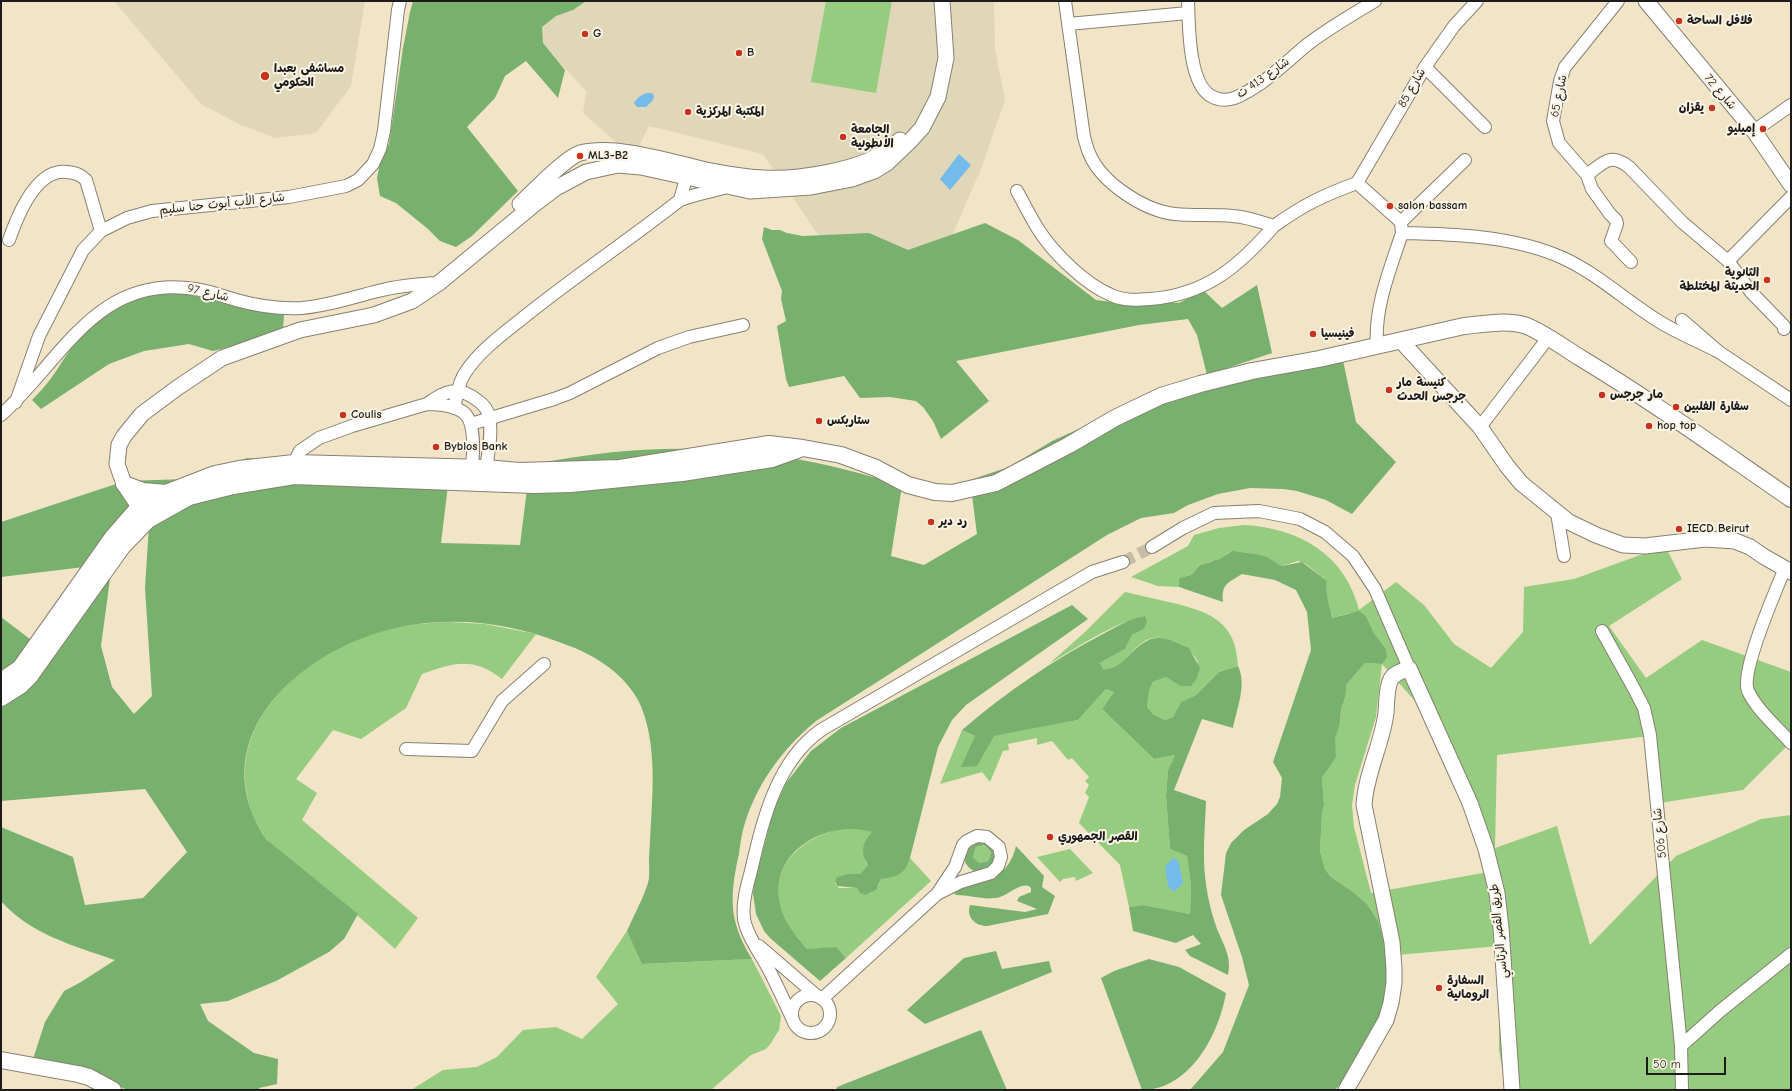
<!DOCTYPE html>
<html>
<head>
<meta charset="utf-8">
<style>
  body { margin:0 }
  #map { position:relative; width:1792px; height:1091px; overflow:hidden; background:#f2e4c7; font-family:"Comic Neue",sans-serif }
  canvas { display:block }
  .frame { position:absolute; inset:0; border:2px solid #1c1c1c; pointer-events:none }
  .scale { position:absolute; left:1646px; top:1057px; width:80px; height:18px; box-sizing:border-box; border:2px solid #1c1c1c; border-top:0; padding-left:5px; font-size:12px; line-height:14px; white-space:nowrap; color:#1c1c1c; -webkit-text-stroke:3px #fcf5e5; paint-order:stroke }
</style>
</head>
<body>
<div id="map">
<canvas width="1792" height="1091"></canvas>
<div class="frame"></div>
<div class="scale">50 m</div>
</div>
<script>
const c = document.querySelector('canvas').getContext('2d');
c.lineJoin = 'round';
function fillPath(path, color) {
  c.fillStyle = color;
  c.fill(path, 'evenodd');
}
function stroke(path, color, width, dash) {
  c.strokeStyle = color;
  c.lineWidth = width;
  c.lineCap = dash ? 'butt' : 'round';
  c.setLineDash(dash || []);
  c.stroke(path);
}
function label(font, color, halo, rows, align = 'center') {
  c.font = font + ' "Comic Neue","Playpen Sans Arabic",sans-serif';
  c.lineWidth = 4;
  c.setLineDash([]);
  c.textBaseline = 'middle';
  c.strokeStyle = halo;
  c.fillStyle = color;
  for (const [text, x, y, turn = 0] of rows) {
    c.save();
    c.translate(x, y);
    c.rotate((+turn || 0) * Math.PI / 180);
    c.textAlign = isNaN(turn) ? turn : align;
    if (halo) c.strokeText(text, 0, 0);
    c.fillText(text, 0, 0);
    c.restore();
  }
}
fillPath(new Path2D(`
  M 114,1 L 365,1 L 351,86 L 316,133 L 276,138 L 241,125 L 201,104 Z
  M 552,1 L 994,1 L 995,49 L 1005,100 L 981,169 L 947,247 L 886,256 L 831,254 L 763,154 L 649,126 L 638,148 L 624,149 L 583,113 L 586,91 L 523,22 Z`), '#dfd7b7');
fillPath(new Path2D(`
  M 826,1 L 892,1 L 876,93 L 811,82 Z
  M 1244,525 C 1299,528 1345,554 1359,610 L 1396,582 L 1424,605 L 1454,644 L 1491,668 L 1523,632 L 1524,587 L 1574,579 L 1665,546 L 1682,579 L 1609,626 L 1646,678 L 1702,640 L 1791,672 L 1791,748 L 1787,746 L 1743,790 L 1653,804 L 1649,736 L 1497,755 L 1495,848 L 1557,826 L 1590,945 L 1676,856 L 1761,819 L 1791,815 L 1791,1090 L 1506,1090 L 1499,1050 L 1499,946 L 1386,956 L 1378,921 L 1367,904 L 1353,892 L 1330,876 L 1325,869 L 1320,851 L 1322,813 L 1324,805 L 1322,778 L 1331,764 L 1336,732 L 1340,723 L 1341,710 L 1346,694 L 1346,685 L 1365,663 L 1382,664 L 1386,649 L 1374,633 L 1366,616 L 1350,613 L 1332,618 C 1330,606 1325,593 1327,581 L 1306,564 L 1298,561 L 1282,566 C 1276,563 1271,558 1265,556 C 1253,552 1244,554 1233,550 L 1229,552 L 1224,557 L 1216,561 L 1212,561 L 1200,565 L 1191,575 L 1179,578 L 1179,587 L 1158,586 L 1131,577 L 1188,546 L 1194,535 L 1219,528 ZM 1382,664 L 1423,710 L 1494,871 L 1371,893 L 1354,827 L 1352,805 L 1355,785 L 1376,717 Z
  M 1125,592 C 1141,596 1157,599 1173,603 C 1211,612 1236,622 1238,666 L 1219,672 L 1196,695 L 1181,702 L 1173,717 L 1165,720 L 1153,714 L 1147,707 L 1149,691 L 1153,682 L 1166,677 L 1180,686 L 1198,662 C 1192,651 1186,645 1173,641 C 1166,639 1156,636 1149,639 C 1132,645 1123,672 1103,669 L 1100,663 L 1125,649 L 1132,635 L 1144,629 L 1145,616 C 1117,621 1074,649 1049,664 L 1085,632 Z
  M 449,622 L 485,624 L 536,634 L 502,679 C 473,656 453,663 422,674 L 406,708 L 361,739 L 333,730 L 296,779 L 317,793 L 302,820 L 418,918 L 395,949 C 368,924 341,901 312,878 C 295,864 272,850 261,831 C 253,819 248,803 246,789 C 236,718 300,662 360,638 C 388,627 419,623 449,622 Z
  M 1106,689 L 1114,692 L 1102,709 L 1154,759 L 1175,755 L 1168,770 L 1166,796 L 1170,849 L 1187,856 L 1191,886 L 1190,914 L 1143,905 L 1129,907 L 1120,865 L 1079,823 L 1089,797 L 1085,793 L 1089,785 L 1085,781 L 1089,777 L 1072,758 L 1068,760 L 1052,741 L 1037,745 L 1037,738 L 1008,744 L 1009,750 L 1003,751 L 990,782 L 982,772 L 940,784 L 962,730 L 975,736 L 993,736 L 1078,720 Z
  M 840,829 L 862,829 L 873,832 L 868,836 L 865,861 L 868,865 L 860,874 L 847,874 L 837,877 L 835,884 L 839,888 L 857,888 C 864,902 879,890 881,879 C 896,878 906,874 910,858 L 931,881 L 846,958 L 836,948 L 807,949 C 797,936 785,924 780,908 C 769,866 803,837 840,829 Z
  M 985,845 L 991,851 L 988,861 L 979,863 L 973,857 L 976,847 Z
  M 1070,849 L 1093,873 L 1076,881 L 1075,877 L 1063,879 L 1060,882 L 1037,857 Z
  M 627,931 L 643,964 L 752,959 L 781,1016 L 779,1030 L 771,1043 L 766,1049 L 751,1055 L 711,1090 L 411,1090 L 443,1070 L 477,1067 L 497,1057 L 523,1030 L 556,1027 L 582,1039 L 618,1004 L 596,977 Z`), '#95cc7f');
fillPath(new Path2D(`
  M 413,1 L 586,1 L 573,10 L 556,16 L 542,27 L 543,43 L 565,70 L 558,98 L 526,61 L 505,76 L 495,98 L 467,127 L 518,191 L 472,236 L 456,247 L 440,241 L 428,229 L 396,203 L 380,196 L 377,178 L 381,158 L 389,144 L 403,48 L 410,12 Z
  M 985,223 L 1018,240 L 1096,300 L 1143,306 L 1167,302 L 1179,303 L 1203,290 L 1222,308 L 1257,285 L 1272,353 L 1207,375 L 1197,335 L 1188,319 L 1139,325 L 956,361 L 989,401 L 941,439 L 933,421 L 923,407 L 916,401 L 890,397 L 860,398 L 844,376 L 789,387 L 786,379 L 777,326 L 786,321 L 781,299 L 782,291 L 762,239 L 764,227 L 772,230 L 780,230 L 787,233 L 803,236 L 869,233 L 908,250 Z
  M 157,292 L 184,293 L 243,308 L 284,315 L 283,330 L 256,340 L 213,351 L 189,344 L 144,351 L 109,364 L 41,409 L 32,400 C 39,393 46,385 52,377 C 68,354 83,326 108,311 C 123,302 140,297 157,292 Z
  M 1341,351 L 1356,422 L 1396,462 L 1352,514 L 1326,500 L 1297,491 L 1283,489 L 1250,488 L 1218,494 L 1188,505 L 1174,513 L 1141,518 L 1107,535 L 816,721 C 781,750 755,786 743,830 C 740,841 740,852 737,863 C 729,902 731,925 752,959 L 642,964 L 627,931 C 634,915 643,899 648,883 C 650,876 649,867 649,859 C 650,840 651,822 652,803 C 654,771 653,729 638,700 C 621,670 591,653 559,642 C 512,624 462,617 412,625 C 313,639 195,733 267,840 L 358,914 L 344,939 L 329,952 L 276,981 L 228,1001 L 200,1004 L 208,1021 L 254,1053 L 278,1059 L 277,1084 L 259,1088 L 260,1090 L 127,1090 L 108,1080 L 33,1059 L 45,1022 L 64,991 L 81,982 L 115,960 C 74,946 30,934 1,901 L 1,827 L 73,857 L 85,905 L 143,898 L 187,852 L 145,789 L 1,801 L 1,617 L 47,652 L 110,579 L 101,646 L 112,687 L 134,714 L 152,696 L 145,588 L 149,525 L 109,564 L 1,577 L 1,522 L 125,481 L 187,479 L 247,458 L 450,469 L 441,543 L 520,545 L 530,465 C 661,438 775,444 902,486 L 891,556 L 924,565 L 977,534 L 970,480 L 1009,467 L 1052,441 L 1094,422 Z
  M 1233,550 C 1244,554 1253,552 1265,556 C 1271,558 1276,563 1282,566 L 1302,562 L 1327,581 C 1325,593 1330,606 1332,618 L 1359,611 L 1366,616 L 1374,633 L 1386,649 L 1387,657 L 1382,664 L 1365,663 L 1346,685 L 1346,694 L 1341,710 L 1340,723 L 1335,739 L 1336,757 L 1322,778 L 1324,805 L 1322,813 L 1320,851 L 1325,869 L 1330,876 L 1353,892 L 1367,904 L 1378,921 L 1385,947 L 1389,973 L 1382,1010 L 1347,1076 L 1335,1090 L 1190,1090 L 1223,1052 L 1249,985 L 1242,957 L 1221,895 L 1226,853 L 1231,843 L 1244,830 L 1268,814 L 1277,804 L 1280,797 L 1282,778 L 1273,762 L 1311,650 L 1307,612 L 1296,590 L 1275,580 L 1242,574 C 1228,583 1221,584 1223,602 L 1179,587 L 1179,578 L 1191,575 L 1200,565 L 1220,559 Z
  M 1072,605 L 1088,619 L 966,705 L 952,720 L 938,747 L 910,858 C 906,874 896,878 881,879 L 876,890 L 866,895 L 860,893 L 857,888 L 837,886 L 835,881 L 837,877 L 847,874 L 860,874 L 868,865 C 860,853 862,842 872,832 C 830,819 772,849 779,899 C 781,919 795,934 807,949 L 836,947 L 846,958 L 820,981 L 770,938 L 764,931 L 756,914 L 753,894 L 754,884 L 774,809 L 786,783 L 811,751 L 841,728 Z
  M 1145,616 L 1147,622 L 1144,629 L 1132,635 L 1125,649 L 1100,663 L 1103,669 C 1125,672 1135,637 1159,638 C 1169,638 1180,644 1189,648 L 1200,668 L 1197,678 L 1191,686 L 1180,686 L 1166,677 L 1153,682 L 1149,691 L 1147,707 L 1153,714 L 1165,720 L 1173,717 L 1181,702 L 1196,695 L 1219,672 L 1238,666 C 1247,685 1237,708 1233,728 L 1202,719 L 1174,790 L 1206,801 C 1205,829 1202,857 1206,884 C 1208,900 1212,915 1217,929 C 1224,946 1232,957 1228,975 L 1190,956 L 1185,950 L 1201,944 L 1193,935 L 1176,943 L 1133,931 L 1129,907 L 1143,905 L 1190,914 L 1191,886 L 1187,856 L 1170,849 L 1166,796 L 1168,770 L 1175,755 L 1154,759 L 1102,709 L 1114,692 L 1106,689 L 1078,720 L 994,736 L 977,766 L 961,767 L 975,736 L 962,730 C 1005,693 1053,660 1103,634 C 1117,627 1129,618 1145,616 Z
  M 977,841 C 994,844 999,852 991,868 L 977,872 C 966,869 959,856 968,846 C 970,844 974,843 977,841 ZM 985,845 L 991,852 L 988,861 L 979,863 L 973,857 L 976,847 Z
  M 1016,846 L 1044,876 L 1042,887 L 1055,896 L 1048,914 L 987,926 C 975,926 966,917 970,905 L 1025,912 L 1037,909 L 1017,901 L 1019,897 L 1031,892 L 1031,888 C 1023,880 1010,894 1000,897 C 986,901 971,895 956,895 L 954,893 L 954,890 C 983,881 1008,880 1016,846 Z
  M 996,951 L 1002,969 L 1049,961 L 1052,972 L 925,1024 L 907,1010 L 964,958 Z
  M 1149,959 L 1179,967 L 1226,993 C 1219,1034 1190,1090 1142,1090 L 1101,978 L 1114,971 Z
  M 981,1030 L 1007,1090 L 836,1090 L 837,1087 Z`), '#78b06e');
fillPath(new Path2D(`
  M 647,93 L 652,93 L 654,96 L 653,100 L 646,107 L 637,107 L 634,103 C 638,97 641,95 647,93 Z
  M 959,154 L 971,165 L 950,190 L 940,179 Z
  M 1174,857 L 1179,863 L 1183,883 L 1174,892 L 1168,886 L 1165,867 Z`), '#73bbeb');
stroke(new Path2D(`
  M 1123,562 L 1152,547`), '#c7bca5', 12, [12, 6]);
const minor = new Path2D(`
  M 1065,1 L 1084,137 C 1086,143 1087,149 1090,155 C 1102,183 1145,211 1175,214 C 1194,216 1213,214 1233,216 C 1247,217 1261,222 1274,226 C 1303,205 1324,195 1357,183
  M 1188,1 C 1189,24 1188,83 1211,96 C 1221,102 1233,100 1243,94 C 1267,82 1287,61 1308,44 C 1329,28 1353,14 1375,1
  M 1618,1 L 1565,67 L 1560,81 L 1553,121 L 1559,143 L 1587,175 L 1592,189 L 1610,214 L 1616,220 L 1617,224 L 1611,241 L 1631,262
  M 1068,24 L 1188,13
  M 1425,67 L 1485,127
  M 1754,131 L 1791,105
  M 1587,175 C 1603,163 1610,152 1629,167 L 1682,222 L 1728,261 L 1751,292 L 1784,326 L 1784,329
  M 1357,183 L 1425,67 L 1454,26 L 1477,1
  M 1357,183 L 1401,222 L 1402,233 C 1390,270 1374,307 1377,347
  M 1017,191 C 1024,204 1030,216 1038,229 C 1053,253 1085,284 1111,295 C 1124,301 1137,300 1150,299 C 1206,295 1239,266 1274,226
  M 680,200 L 686,178
  M 1401,222 L 1465,160
  M 1402,233 C 1456,234 1514,236 1563,258 C 1598,274 1627,302 1660,322 C 1678,333 1700,342 1719,352
  M 9,240 C 17,217 36,168 67,172 C 75,173 80,174 86,180 L 101,231
  M 1728,261 L 1791,197
  M 1682,320 L 1719,352 L 1791,400
  M 16,402 L 39,336 L 83,250 L 101,231 L 127,218 L 152,211 L 289,197 L 346,186 L 358,180 L 373,164 L 380,149 L 384,131 L 398,10 L 400,1
  M 427,404 C 445,391 458,385 477,400 C 483,404 488,410 489,417 C 493,434 487,459 485,476
  M 454,408 C 457,396 458,383 465,373 C 479,351 504,333 524,317 C 575,276 629,240 680,200 C 695,194 711,192 726,187
  M 1,415 C 63,359 97,274 195,289 C 209,291 223,296 236,300 C 257,306 280,309 302,308 C 329,306 353,297 378,291 C 397,286 419,284 438,283
  M 471,424 L 554,399 L 570,393 L 658,348 L 689,337 L 743,325
  M 1480,427 L 1548,338
  M 294,469 L 294,463 L 300,451 L 319,438 L 352,426 L 427,404 C 439,404 453,405 463,412 C 477,422 473,459 471,475
  M 1557,513 L 1564,556
  M 1152,547 L 1183,528 L 1214,513 L 1259,511 L 1300,519 L 1325,532 L 1353,556 L 1375,589 L 1409,668
  M 1785,568 C 1776,590 1740,672 1748,691 C 1756,709 1778,728 1791,743
  M 1602,631 L 1631,683 L 1644,708 L 1650,735 L 1681,1046 L 1682,1090
  M 406,749 L 472,751 L 502,701 L 544,664
  M 977,836 L 987,837 L 999,847 L 1001,857 L 998,866 L 991,873 L 961,882 L 937,894 L 955,867 L 963,845 L 967,841 Z
  M 759,946 L 817,996
  M792 1014a19 19 0 1 1 38 0a19 19 0 1 1-38 0Z
  M 822,999 L 937,894
  M 793,1020 C 785,1003 777,985 768,968 C 760,953 747,936 744,919 C 742,903 747,886 751,871 C 763,820 776,762 821,730 L 1092,572 L 1123,562
  M 1681,1046 L 1720,1011 L 1791,954`);
const tertiary = new Path2D(`
  M 1646,1 L 1754,131 L 1791,185
  M 520,204 C 533,192 565,158 580,153 C 617,144 670,162 706,170 C 751,179 783,182 829,172 C 855,167 880,159 900,140
  M 1401,341 L 1480,427 L 1507,466 L 1521,483 L 1569,522 L 1596,535 L 1623,545 L 1645,546 L 1705,539 L 1735,541 L 1750,547 L 1763,556 L 1791,572
  M 146,517 L 124,484 L 117,464 L 119,445 L 124,436 L 142,414 L 177,388 L 222,358 L 300,330 L 374,315 L 412,301 L 439,283 L 536,203 L 556,188 L 586,172 L 618,165 L 641,167 L 750,191 L 811,187 L 852,179 L 874,171 L 887,163 L 911,140 L 922,128 L 938,97 L 946,58 L 942,1
  M 1346,1090 L 1386,1020 L 1391,1003 L 1394,983 L 1394,969 L 1392,942 L 1364,805 C 1366,773 1382,744 1386,713 C 1387,703 1386,688 1391,679 C 1394,673 1403,671 1409,668 L 1470,803 L 1486,849 L 1497,893 L 1501,928 L 1512,1090`);
const secondary = new Path2D(`
  M 124,484 L 143,491 L 166,493
  M 1,681 L 20,668 L 112,538 L 139,507 L 166,493 L 215,474 L 239,469 L 294,463 L 486,468 L 519,471 L 620,468 L 769,444 L 803,448 L 841,455 L 876,468 L 908,485 L 935,492 L 952,493 L 996,483 L 1069,445 L 1115,418 L 1161,396 L 1200,384 L 1252,371 L 1319,359 L 1464,326 C 1483,324 1505,320 1524,325 C 1538,329 1566,349 1579,357 C 1652,401 1721,451 1791,499
  M 1,698 L 20,686 L 30,676 L 122,547 L 148,520 L 189,497 L 233,486 L 294,476 L 534,485 L 571,484 L 682,473 L 772,459 L 800,449
  M 1,1060 L 78,1074 L 89,1077 L 113,1090`);
stroke(minor, '#878072', 14);
stroke(tertiary, '#878072', 17);
stroke(secondary, '#878072', 18);
stroke(minor, '#fff', 12);
stroke(tertiary, '#fff', 15);
stroke(secondary, '#fff', 16);
for (const [x, y, r, color] of [
  [1679,21,4,"#c8321e"],
  [585,34,4,"#c8321e"],
  [739,53,4,"#c8321e"],
  [265,76,5,"#c8321e"],
  [1712,108,4,"#c8321e"],
  [688,112,4,"#c8321e"],
  [1763,129,4,"#c8321e"],
  [843,137,4,"#c8321e"],
  [580,156,4,"#c8321e"],
  [1390,206,4,"#c8321e"],
  [1767,280,4,"#c8321e"],
  [1313,334,4,"#c8321e"],
  [1389,390,4,"#c8321e"],
  [1602,395,4,"#c8321e"],
  [1676,407,4,"#c8321e"],
  [343,415,4,"#c8321e"],
  [819,421,4,"#c8321e"],
  [1649,426,4,"#c8321e"],
  [436,447,4,"#c8321e"],
  [931,522,4,"#c8321e"],
  [1679,529,4,"#c8321e"],
  [1050,837,4,"#c8321e"],
  [1439,988,4,"#c8321e"]
]) {
  const dot = new Path2D();
  dot.arc(x, y, r, 0, 2 * Math.PI);
  c.fillStyle = color;
  c.fill(dot);
  stroke(dot, '#fcf5e5', 1.5);
}
label('bold 12px', '#1c1c1c', '#fcf5e5', [
  ["فلافل الساحة",1687,21],
  ["G",593,34],
  ["B",747,53],
  ["مساشفى بعبدا",274,69],
  ["الحكومي",274,83],
  ["يقزان",1704,108,"right"],
  ["المكتبة المركزية",696,112],
  ["إميليو",1755,129,"right"],
  ["الجامعة",851,130],
  ["الأنطونية",851,144],
  ["ML3-B2",588,156],
  ["salon bassam",1398,206],
  ["الثانوية",1759,273,"right"],
  ["الحديثة المختلطة",1759,287,"right"],
  ["فينيسيا",1321,334],
  ["كنيسة مار",1397,383],
  ["جرجس الحدث",1397,397],
  ["مار جرجس",1610,395],
  ["سفارة الفلبين",1684,407],
  ["Coulis",351,415],
  ["ستاربكس",827,421],
  ["hop top",1657,426],
  ["Byblos Bank",444,447],
  ["رد دير",939,522],
  ["IECD Beirut",1687,529],
  ["القصر الجمهوري",1058,837],
  ["السفارة",1447,981],
  ["الرومانية",1447,995]
], 'left');
label('12px', '#1c1c1c', '#fcf5e5', [
  ["شارع 413 ت",1263,78,-35],
  ["شارع 85",1412,88,-60],
  ["شارع 72",1720,92,50],
  ["شارع 65",1559,96,-78],
  ["شارع الأب أبوت حنا سليم",222,204,-6],
  ["شارع 97",208,293,13],
  ["شارع 506",1660,833,-96],
  ["طريق القصر الرئاسي",1499,931,-96]
]);
</script>
</body>
</html>
